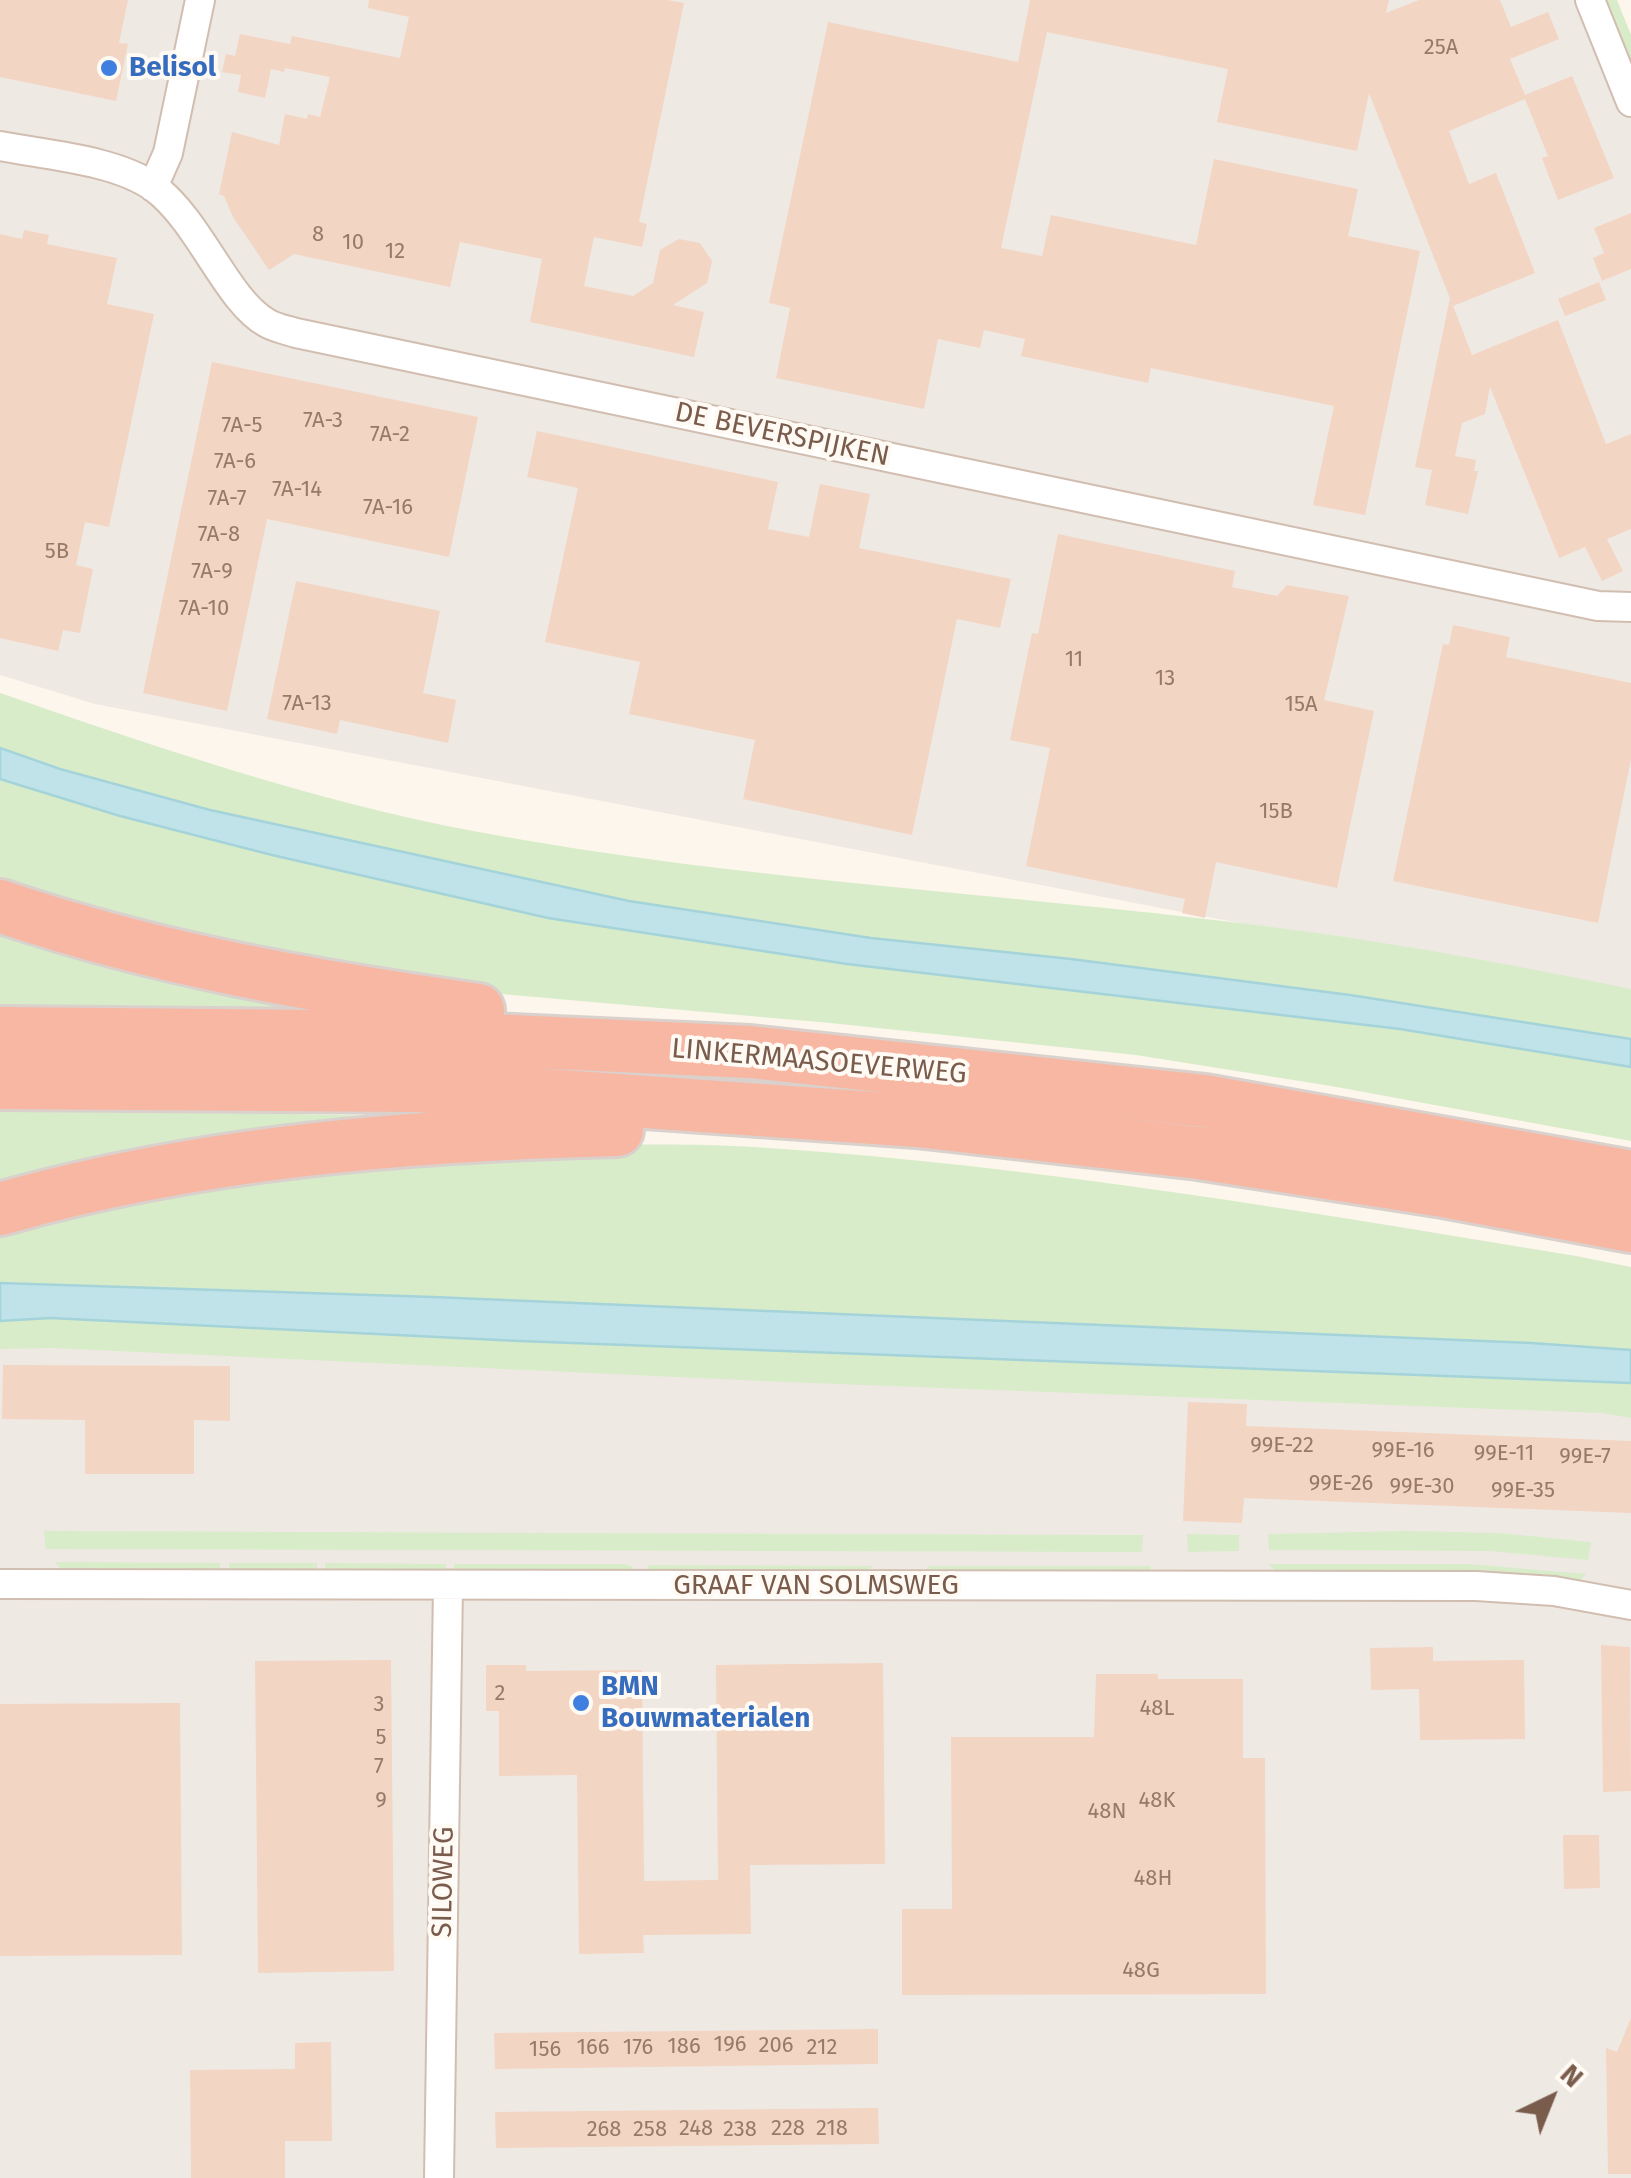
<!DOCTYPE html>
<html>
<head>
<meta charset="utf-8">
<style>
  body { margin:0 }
  #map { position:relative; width:1631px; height:2178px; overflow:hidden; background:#fdf6ec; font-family:"Fira Sans",sans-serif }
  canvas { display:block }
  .north { position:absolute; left:1501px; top:2048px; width:100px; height:100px; -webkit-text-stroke:8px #fffaf3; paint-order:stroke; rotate:43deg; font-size:28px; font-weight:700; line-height:40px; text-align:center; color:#7a5c4d }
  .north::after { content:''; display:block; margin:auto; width:35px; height:45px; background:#7a5c4d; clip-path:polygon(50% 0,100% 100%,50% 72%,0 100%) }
</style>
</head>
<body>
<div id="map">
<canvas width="1631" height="2178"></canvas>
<div class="north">N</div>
</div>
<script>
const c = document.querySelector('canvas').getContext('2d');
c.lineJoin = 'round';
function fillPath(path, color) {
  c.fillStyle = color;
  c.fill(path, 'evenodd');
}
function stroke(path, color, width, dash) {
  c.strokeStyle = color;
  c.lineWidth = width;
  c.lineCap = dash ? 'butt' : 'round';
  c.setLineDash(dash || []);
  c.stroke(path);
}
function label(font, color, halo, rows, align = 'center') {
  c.font = font + ' "Fira Sans",sans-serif';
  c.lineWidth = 8;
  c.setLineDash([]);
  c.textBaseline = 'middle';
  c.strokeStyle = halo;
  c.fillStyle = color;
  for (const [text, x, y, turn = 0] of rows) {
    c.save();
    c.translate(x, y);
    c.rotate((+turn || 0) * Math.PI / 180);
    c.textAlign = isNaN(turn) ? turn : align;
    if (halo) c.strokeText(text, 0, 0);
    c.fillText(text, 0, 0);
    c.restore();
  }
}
fillPath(new Path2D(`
  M 0,0 L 1593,0 L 1631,93 L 1631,998 L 95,704 L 0,675 Z
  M 0,1336 L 1631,1401 L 1631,2178 L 0,2178 Z`), '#efe9e4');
fillPath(new Path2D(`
  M 1606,0 L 1617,0 L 1631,35 L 1631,64 Z
  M 0,693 C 156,747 310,800 473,831 C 749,883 1032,894 1310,932 C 1418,947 1525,967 1631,989 L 1631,1039 L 1350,995 L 871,938 L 629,901 L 210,810 L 60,769 L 0,748 Z
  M 0,779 L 120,816 L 272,855 L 548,918 L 847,964 L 1400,1029 L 1631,1067 L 1631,1141 L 1331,1086 L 1136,1055 L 830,1023 L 433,988 L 271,956 L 0,886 Z
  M 0,914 L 435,1011 L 0,1010 Z
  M 0,1108 L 393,1116 L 0,1201 Z
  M 579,1144 C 642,1145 706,1143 769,1148 C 1040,1166 1308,1212 1576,1256 L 1631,1267 L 1631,1350 L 433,1297 L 0,1283 L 0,1227 L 296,1169 Z
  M 50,1318 L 519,1341 L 1631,1383 L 1631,1418 L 1601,1413 L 784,1382 L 52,1348 L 0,1349 L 0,1321 Z
  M 44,1531 L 1122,1535 L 1143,1535 L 1142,1552 L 46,1549 Z
  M 1407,1531 L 1499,1533 L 1591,1542 L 1588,1560 L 1489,1551 L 1269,1550 L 1268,1534 Z
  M 1187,1534 L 1239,1535 L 1239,1551 L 1188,1552 Z
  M 55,1562 L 220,1563 L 220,1570 L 61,1569 Z
  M 229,1563 L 317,1563 L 317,1571 L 229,1571 Z
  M 325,1563 L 446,1564 L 446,1572 L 325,1571 Z
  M 454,1564 L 624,1564 L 633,1567 L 633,1573 L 454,1572 Z
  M 1269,1564 L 1467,1564 L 1586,1574 L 1579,1581 L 1538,1576 L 1277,1573 Z
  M 649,1565 L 872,1566 L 867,1574 L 646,1573 Z
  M 928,1566 L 1151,1566 L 1148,1572 L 925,1572 Z`), '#d8ecc9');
const water = new Path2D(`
  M 0,748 L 60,769 L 210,810 L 629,901 L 871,938 L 1071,959 L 1350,995 L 1631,1039 L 1631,1067 L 1400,1029 L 847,964 L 548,918 L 272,855 L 120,816 L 16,784 L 0,779 Z
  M 0,1283 L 433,1297 L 1531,1343 L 1631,1350 L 1631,1383 L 519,1341 L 50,1318 L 0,1321 Z`);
fillPath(water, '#bfe3e8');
stroke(water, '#a5d3da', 2.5);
fillPath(new Path2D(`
  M 0,0 L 128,0 L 119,43 L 128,44 L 116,101 L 0,77 Z
  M 369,0 L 668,0 L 684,3 L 639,222 L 647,224 L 642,247 L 594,237 L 584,286 L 633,296 L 653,283 L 660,250 L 679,239 L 700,243 L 712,261 L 707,283 L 673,305 L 704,312 L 694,357 L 530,322 L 542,259 L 460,242 L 450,287 L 294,254 L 269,270 L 233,217 L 224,196 L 219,194 L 232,132 L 279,145 L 285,114 L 307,119 L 308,114 L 320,117 L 330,77 L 285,68 L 284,72 L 271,69 L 265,98 L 238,92 L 241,75 L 222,72 L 226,54 L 235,56 L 240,34 L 290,44 L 292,36 L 400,58 L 409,17 L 368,8 Z
  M 1030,0 L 1389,0 L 1386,13 L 1419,0 L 1500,0 L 1511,27 L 1548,12 L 1559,39 L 1510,59 L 1525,95 L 1572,76 L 1614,178 L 1558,200 L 1542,158 L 1548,156 L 1525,99 L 1449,131 L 1469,184 L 1496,173 L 1535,273 L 1453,306 L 1369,93 L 1357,151 L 1217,122 L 1228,69 L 1047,32 L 1001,248 L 1042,256 L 1051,215 L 1196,245 L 1214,159 L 1358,189 L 1348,236 L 1420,251 L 1365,515 L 1313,505 L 1334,406 L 1151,368 L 1148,383 L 1021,356 L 1025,339 L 984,330 L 980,348 L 938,339 L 924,409 L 776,378 L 790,308 L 769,303 L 828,22 L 1018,62 Z
  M 1631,213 L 1631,269 L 1602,281 L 1593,258 L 1604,253 L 1594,228 Z
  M 24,230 L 49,235 L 47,244 L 117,258 L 107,304 L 154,314 L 109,527 L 85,522 L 76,565 L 93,569 L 80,633 L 63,630 L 58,651 L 0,638 L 0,234 L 22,239 Z
  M 1599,282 L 1606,300 L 1565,316 L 1558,299 Z
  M 1450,298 L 1472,355 L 1558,320 L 1606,444 L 1631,434 L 1631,529 L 1607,539 L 1623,571 L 1602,581 L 1585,547 L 1559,558 L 1490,387 L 1485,414 L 1462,423 L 1455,456 L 1476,460 L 1474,471 L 1478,471 L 1468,514 L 1425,505 L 1432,470 L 1415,467 Z
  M 212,362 L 478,417 L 449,557 L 267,519 L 227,711 L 143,693 Z
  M 537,431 L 778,482 L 768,529 L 809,537 L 820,484 L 870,494 L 859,548 L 1011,579 L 1000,628 L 957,619 L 912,835 L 743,799 L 755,740 L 629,714 L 640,662 L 545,642 L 578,488 L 527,477 Z
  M 1058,534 L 1235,571 L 1232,587 L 1277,596 L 1287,585 L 1349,596 L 1324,700 L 1374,711 L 1337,888 L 1216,862 L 1205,918 L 1182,913 L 1185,899 L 1026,866 L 1050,748 L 1010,740 L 1032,633 L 1038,634 Z
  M 296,581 L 440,611 L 423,693 L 456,700 L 448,743 L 340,720 L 337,734 L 267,719 Z
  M 1453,625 L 1510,637 L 1506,657 L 1631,683 L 1631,759 L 1598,923 L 1393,881 L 1443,644 L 1449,645 Z
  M 3,1365 L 230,1366 L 230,1421 L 194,1420 L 194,1474 L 85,1474 L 85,1420 L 2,1419 Z
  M 1188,1402 L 1247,1404 L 1246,1426 L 1631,1441 L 1631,1513 L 1244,1498 L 1242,1523 L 1183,1521 Z
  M 1601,1645 L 1630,1647 L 1631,1791 L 1603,1792 Z
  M 1433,1647 L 1433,1661 L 1524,1660 L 1525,1739 L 1420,1740 L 1419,1689 L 1371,1690 L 1370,1648 Z
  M 391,1660 L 394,1971 L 258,1973 L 255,1661 Z
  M 883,1663 L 885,1864 L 750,1865 L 751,1934 L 643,1935 L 644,1953 L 579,1954 L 577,1775 L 499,1776 L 499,1711 L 486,1711 L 486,1665 L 526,1665 L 526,1671 L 642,1670 L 644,1881 L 718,1880 L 716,1665 Z
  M 1096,1674 L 1158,1674 L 1158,1679 L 1243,1679 L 1243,1758 L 1265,1758 L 1266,1994 L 902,1995 L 902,1909 L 952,1909 L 951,1737 L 1094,1737 Z
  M 180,1703 L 182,1955 L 0,1956 L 0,1704 Z
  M 1563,1835 L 1599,1835 L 1600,1888 L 1564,1889 Z
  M 1631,2018 L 1631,2174 L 1608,2174 L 1606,2048 L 1617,2052 Z
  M 878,2029 L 878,2064 L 495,2069 L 494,2033 Z
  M 331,2042 L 332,2141 L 285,2141 L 285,2178 L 191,2178 L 190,2070 L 295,2069 L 295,2043 Z
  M 878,2108 L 879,2144 L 496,2148 L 495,2112 Z`), '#f3d5c3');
const street = new Path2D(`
  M 1590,0 L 1631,102
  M 0,146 C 46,155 117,160 155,188 C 200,222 227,301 267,323 C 275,328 287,330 296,333 L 1598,606 L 1631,607
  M 153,187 L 168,153 L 200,0
  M 0,1584 L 1476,1586 L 1554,1591 L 1631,1605
  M 439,2178 L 448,1586`);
const highway = new Path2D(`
  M 0,906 C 155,959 316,987 478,1010
  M 0,1033 L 425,1037 L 750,1052 L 1205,1101 L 1631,1177
  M 0,1083 L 418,1086 L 917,1121 L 1199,1153 L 1438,1190 L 1631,1226
  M 0,1209 C 200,1152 410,1135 617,1130`);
stroke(street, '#d1beb0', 32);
stroke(highway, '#dad1cd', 58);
stroke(street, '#fff', 28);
stroke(highway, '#f7b7a3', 52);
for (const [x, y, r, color] of [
  [109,68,10,"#3f7fe0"],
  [581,1703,10,"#3f7fe0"]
]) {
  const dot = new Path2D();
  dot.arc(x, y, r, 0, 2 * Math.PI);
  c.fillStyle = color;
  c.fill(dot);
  stroke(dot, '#fffaf3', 4);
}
label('22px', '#987a6a', null, [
  ["25A",1441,48],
  ["8",318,235],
  ["10",353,243],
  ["12",395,252],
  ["7A-3",323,421],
  ["7A-5",242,426],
  ["7A-2",390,435],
  ["7A-6",235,462],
  ["7A-14",297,490],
  ["7A-7",227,499],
  ["7A-16",388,508],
  ["7A-8",219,535],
  ["5B",57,552],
  ["7A-9",212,572],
  ["7A-10",204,609],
  ["11",1074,660],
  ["13",1165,679],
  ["7A-13",307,704],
  ["15A",1301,705],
  ["15B",1276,812],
  ["99E-22",1282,1446],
  ["99E-16",1403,1451],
  ["99E-11",1504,1454],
  ["99E-7",1585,1457],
  ["99E-26",1341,1484],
  ["99E-30",1422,1487],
  ["99E-35",1523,1491],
  ["2",500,1694],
  ["3",379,1705],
  ["48L",1157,1709],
  ["5",381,1738],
  ["7",379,1767],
  ["9",381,1801],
  ["48K",1157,1801],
  ["48N",1107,1812],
  ["48H",1153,1879],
  ["48G",1141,1971],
  ["196",730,2045],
  ["206",776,2046],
  ["186",684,2047],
  ["166",593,2048],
  ["176",638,2048],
  ["212",822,2048],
  ["156",545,2050],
  ["248",696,2129],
  ["228",788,2129],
  ["218",832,2129],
  ["268",604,2130],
  ["258",650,2130],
  ["238",740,2130]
]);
label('bold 28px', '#366cbe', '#fffaf3', [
  ["Belisol",129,68],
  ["BMN",601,1687],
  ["Bouwmaterialen",601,1719]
], 'left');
label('28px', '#7a5c4d', '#fffaf3', [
  ["DE BEVERSPIJKEN",782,435,12],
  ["LINKERMAASOEVERWEG",819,1062,5],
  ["GRAAF VAN SOLMSWEG",816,1586],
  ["SILOWEG",444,1882,-89]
]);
</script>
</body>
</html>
